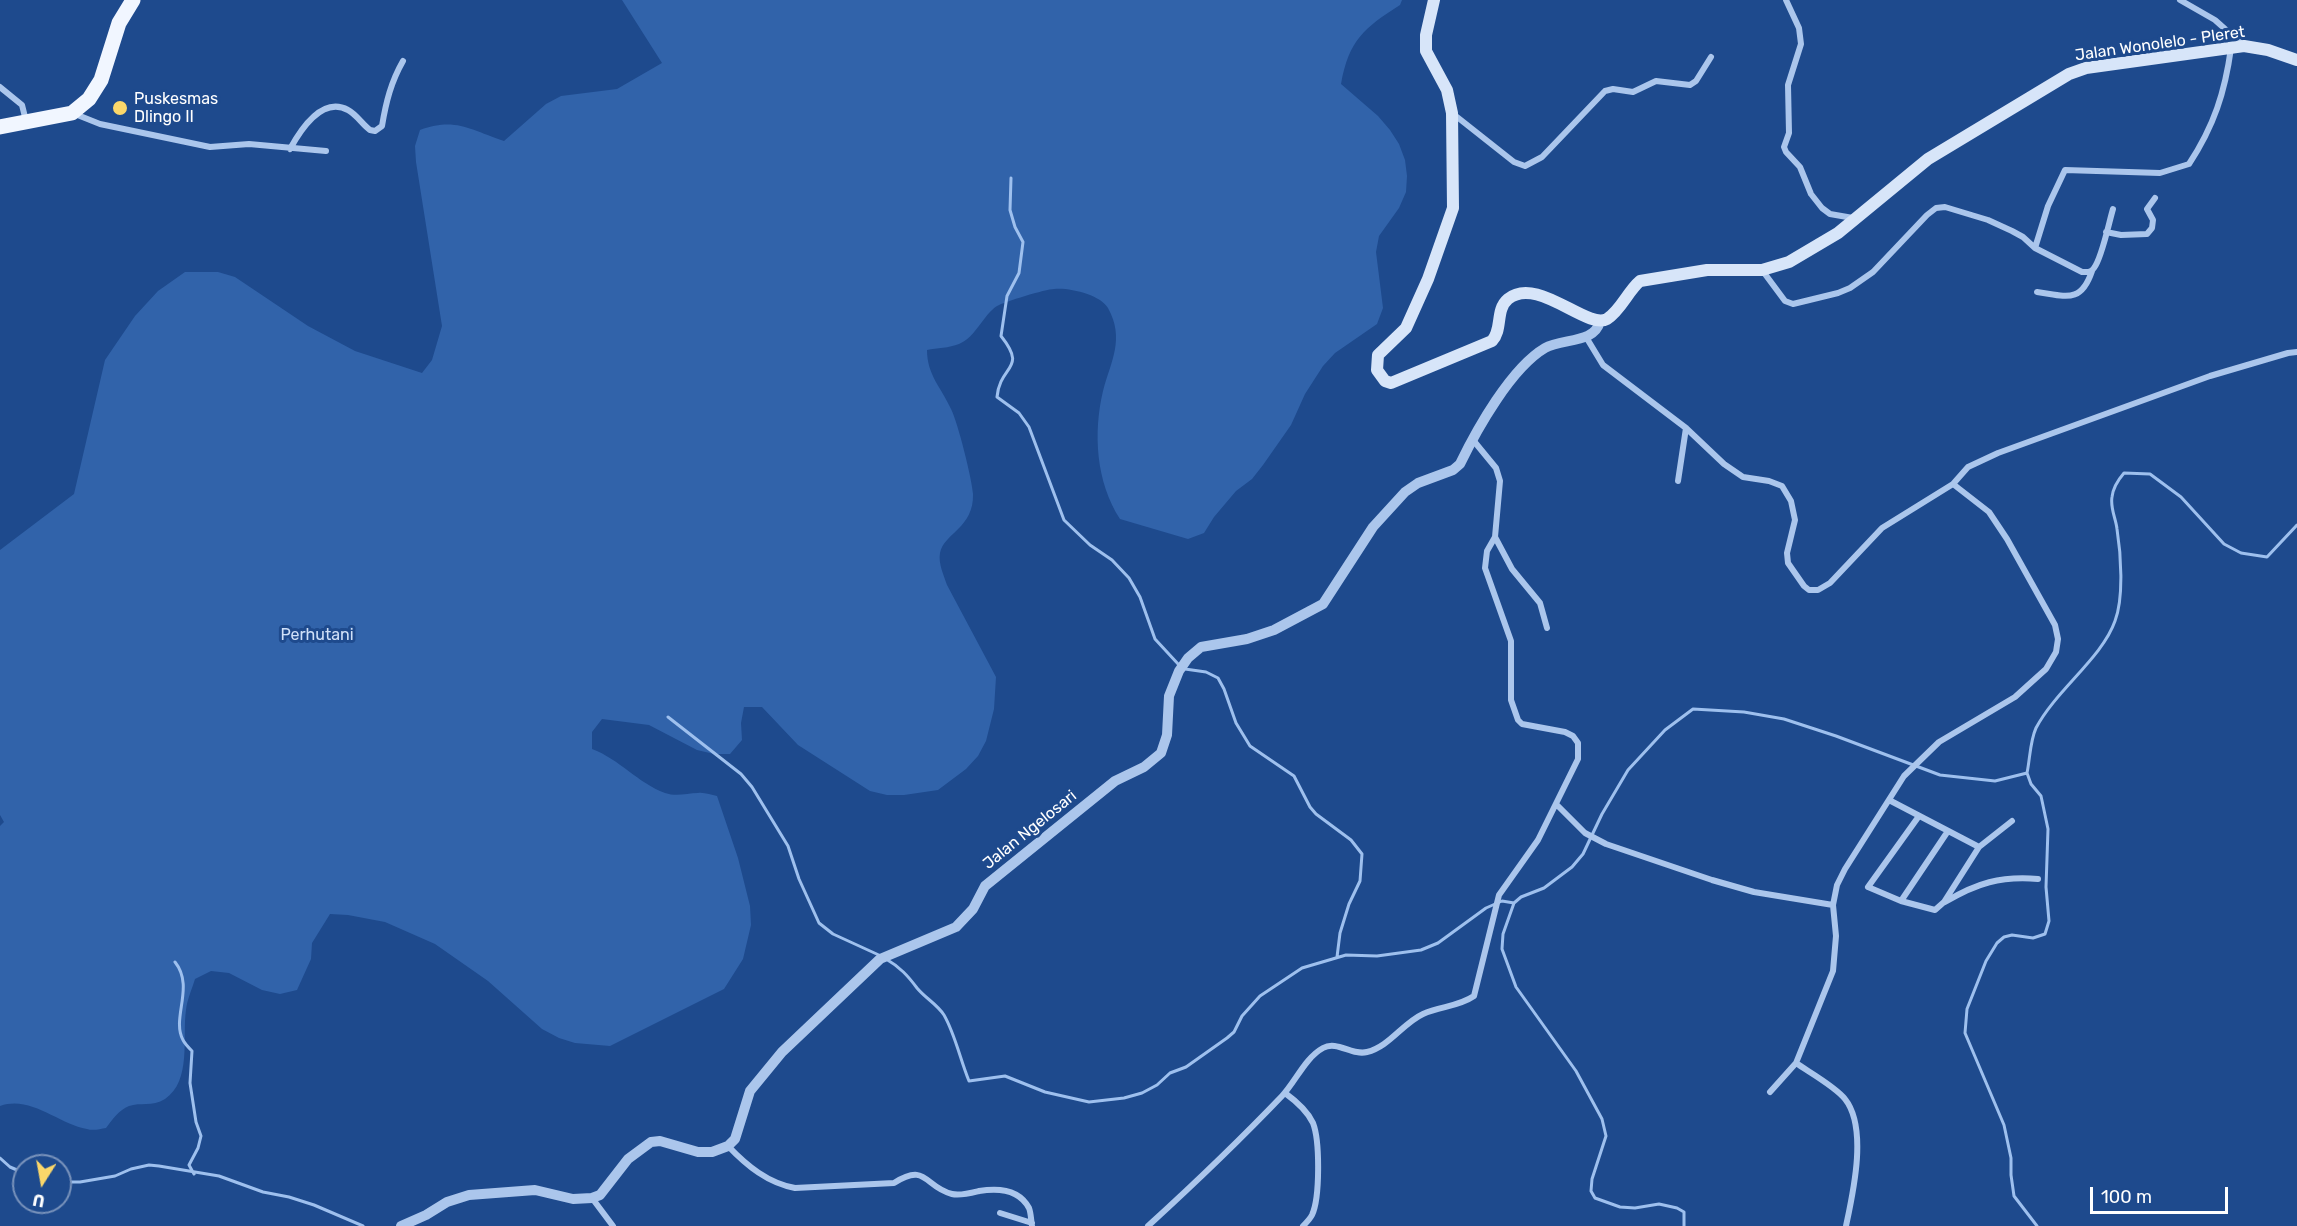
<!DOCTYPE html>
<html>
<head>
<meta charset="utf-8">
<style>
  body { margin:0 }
  #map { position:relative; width:2297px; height:1226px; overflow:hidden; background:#1e4a8d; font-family:Rubik,sans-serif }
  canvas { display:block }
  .north { position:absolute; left:12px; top:1154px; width:60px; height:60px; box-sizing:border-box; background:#1e4a8d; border:2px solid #7892bb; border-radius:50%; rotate:191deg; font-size:16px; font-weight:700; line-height:24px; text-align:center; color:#fff }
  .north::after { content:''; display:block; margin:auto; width:21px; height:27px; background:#fbd76a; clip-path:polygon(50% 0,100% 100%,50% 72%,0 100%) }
  .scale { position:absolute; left:2090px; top:1187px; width:138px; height:27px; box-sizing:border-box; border:3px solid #fff; border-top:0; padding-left:8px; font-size:18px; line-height:21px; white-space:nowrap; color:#fff; -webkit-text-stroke:4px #1e4a8d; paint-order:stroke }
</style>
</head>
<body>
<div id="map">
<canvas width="2297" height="1226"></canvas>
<div class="north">U</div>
<div class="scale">100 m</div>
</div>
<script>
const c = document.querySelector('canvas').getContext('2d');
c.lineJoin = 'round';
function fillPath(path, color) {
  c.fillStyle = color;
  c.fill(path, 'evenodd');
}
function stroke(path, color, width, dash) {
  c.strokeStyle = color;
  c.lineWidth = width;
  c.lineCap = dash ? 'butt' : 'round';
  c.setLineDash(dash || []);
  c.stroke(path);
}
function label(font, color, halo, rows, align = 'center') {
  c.font = font + ' Rubik,sans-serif';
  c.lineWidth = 6;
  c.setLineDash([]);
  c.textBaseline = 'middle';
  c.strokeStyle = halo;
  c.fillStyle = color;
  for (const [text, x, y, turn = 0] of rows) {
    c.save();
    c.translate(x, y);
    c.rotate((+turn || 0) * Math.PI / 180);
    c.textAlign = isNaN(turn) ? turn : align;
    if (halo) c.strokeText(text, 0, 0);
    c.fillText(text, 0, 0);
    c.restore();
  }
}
fillPath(new Path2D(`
  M 622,0 L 1402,0 L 1400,5 C 1364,28 1349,40 1341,84 L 1378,116 L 1390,130 L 1399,144 L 1405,160 L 1407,176 L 1406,192 L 1399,208 L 1379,236 L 1376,252 L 1383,308 L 1377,324 L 1335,353 L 1323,366 L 1305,394 L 1291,425 L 1263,465 L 1252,479 L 1236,491 L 1214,517 L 1204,533 L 1188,539 L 1120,519 C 1096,482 1093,433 1103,391 C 1111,361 1125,339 1108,308 C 1101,295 1069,287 1054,289 C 1046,289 1004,302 997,306 C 983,315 976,337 959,344 C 949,348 937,348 927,350 C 927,375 941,387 951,409 C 958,423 972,479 973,494 C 974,528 944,533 940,553 C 938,563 944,576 947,585 L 996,677 L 994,709 L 986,741 L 978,756 L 966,769 L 938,790 L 904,795 L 887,795 L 870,791 L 798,745 L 762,707 L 744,707 L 741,723 L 742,740 L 730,754 L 714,754 L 697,750 L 649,725 L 602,719 L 592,732 L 592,749 C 619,759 638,783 665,793 C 677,797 687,793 698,793 C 704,792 711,795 717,796 L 738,858 L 750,906 L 751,925 L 743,959 L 724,989 L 610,1046 L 575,1043 L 559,1038 L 542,1029 L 488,981 L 435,944 L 385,922 L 348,915 L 330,914 L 312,943 L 311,959 L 297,990 L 280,994 L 262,990 L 229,973 L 211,971 L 195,979 C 192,989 187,1000 186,1010 C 182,1037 192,1081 165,1099 C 152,1107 140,1102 129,1106 C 119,1110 112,1120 106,1128 C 100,1129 93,1131 87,1129 C 58,1124 31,1095 0,1106 L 0,826 L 4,822 L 0,815 L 0,550 L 74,494 L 105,360 L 135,316 L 158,291 L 185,272 L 218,272 L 235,277 L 308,326 L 355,351 L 422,373 L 432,360 L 442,326 L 416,162 L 415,146 L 420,130 C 456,117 470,130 504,141 L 546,104 L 561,96 L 617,89 L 662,63 Z`), '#3163aa');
stroke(new Path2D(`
  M 1011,178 L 1010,210 L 1015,227 L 1023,242 L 1019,273 L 1007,296 L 1001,336 C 1028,370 1000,364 997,397 L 1019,413 L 1029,427 L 1064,520 L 1090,545 L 1112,560 L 1129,578 L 1140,597 L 1155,639 L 1179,665
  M 1185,669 L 1206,672 L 1218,678 L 1224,689 L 1236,723 L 1250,746 L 1294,776 L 1310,807 L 1316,814 L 1351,840 L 1362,854 L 1360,881 L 1349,904 L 1340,933 L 1337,957
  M 668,717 L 741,774 L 752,787 L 788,846 L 799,879 L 819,923 L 833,934 L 881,956
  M 2027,773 L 2031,784 L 2041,796 L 2048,829 L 2046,887 L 2049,921 L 2045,934 L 2033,938 L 2012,935 L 2004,937 L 1997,943 L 1986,961 L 1967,1009 L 1965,1033 L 2004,1125 L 2011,1158 L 2011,1175 L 2014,1196 L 2037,1226
  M 1514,903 L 1503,934 L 1502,949 L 1516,987 L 1576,1071 L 1602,1119 L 1606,1136 L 1592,1179 L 1591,1191 L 1595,1198 L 1620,1207 L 1635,1208 L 1659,1204 L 1677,1208 L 1684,1212 L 1684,1226
  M 886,959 C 900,967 908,976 917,988 C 925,998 937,1004 944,1015 C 955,1034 960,1059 969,1081 L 1005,1076 L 1045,1092 L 1089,1102 L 1124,1098 L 1142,1093 L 1157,1085 L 1170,1073 L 1186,1067 L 1227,1038 L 1234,1032 L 1242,1016 L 1260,996 L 1302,968 L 1346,955 L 1377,956 L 1421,950 L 1438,943 L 1486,908 L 1502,901 L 1514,903 L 1521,897 L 1544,888 L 1572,867 L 1583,854 L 1602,814 L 1628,770 L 1665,730 L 1693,709 L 1744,712 L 1784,719 L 1836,736 L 1940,775 L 1995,781 L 2027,773 C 2030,759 2030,741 2036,728 C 2056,690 2102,658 2115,621 C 2124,597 2121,554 2117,529 C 2116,519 2110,508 2112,497 C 2113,488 2118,480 2124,473 L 2150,474 L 2181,497 L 2224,544 L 2241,553 L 2267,557 L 2297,525
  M 175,962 C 195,987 171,1018 183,1040 C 185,1044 189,1048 192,1051 L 190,1083 L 196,1122 L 201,1136 L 198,1148 L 189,1165 L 194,1174
  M 0,1158 L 10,1167 L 24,1173
  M 60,1182 L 80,1182 L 115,1176 L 131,1169 L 149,1165 L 159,1166 L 219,1176 L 263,1192 L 289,1197 L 314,1205 L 363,1226`), '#9ec0ee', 3);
stroke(new Path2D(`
  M 1786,0 L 1799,28 L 1801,44 L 1788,85 L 1789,133 L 1784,147 L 1786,152 L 1800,167 L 1811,194 L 1822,208 L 1830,214 L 1853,218
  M 2180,0 L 2215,20 L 2243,45
  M 0,87 L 22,105 L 26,121
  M 1452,113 L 1514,162 L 1525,166 L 1542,157 L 1605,91 L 1613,89 L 1633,92 L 1656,81 L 1690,85 L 1696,81 L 1711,57
  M 75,114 L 100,124 L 210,147 L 249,144 L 326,151
  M 290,149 C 301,129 322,96 348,110 C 356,114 363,125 370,130 L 375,131 L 382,126 C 386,102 391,82 403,61
  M 2106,232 L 2121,235 L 2147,234 L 2152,228 L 2153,220 L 2147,209 L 2155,198
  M 2035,248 L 2048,206 L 2065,170 L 2160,173 L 2189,164 C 2214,126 2225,92 2231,48
  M 1762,270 L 1785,301 L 1793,304 L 1838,293 L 1850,288 L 1873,272 L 1927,215 L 1936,208 L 1945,207 L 1988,220 L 2012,231 L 2023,237 L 2035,248 L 2082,272 C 2087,272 2091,273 2094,268 C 2102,258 2109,222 2113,209
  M 2037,292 C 2066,296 2081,304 2092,271
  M 1586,337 L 1603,365 L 1686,428 L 1724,464 L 1743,477 L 1769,481 L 1782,486 L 1791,501 L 1795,520 L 1787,553 L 1788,563 L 1804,586 L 1809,590 L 1818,590 L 1830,583 L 1882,528 L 1953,484 L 1989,512 L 2007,539 L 2055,625 L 2058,639 L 2056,652 L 2046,669 L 2015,697 L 1939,742 L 1904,776 L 1845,869 L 1837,885 L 1833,905 L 1836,936 L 1833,971 L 1796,1063 L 1770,1092
  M 1678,481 L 1686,428
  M 1953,484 L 1968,467 L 1998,453 L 2210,376 L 2288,353 L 2297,352
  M 1495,537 L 1512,569 L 1540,603 L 1547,628
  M 1889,800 L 1979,847 L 2012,821
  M 1556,804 L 1585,833 L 1606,844 L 1712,880 L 1754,892 L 1833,905
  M 1919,816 L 1868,887 L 1901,901 L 1935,910 L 1944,902 L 1979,847
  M 1901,901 L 1948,831
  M 1945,902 C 1977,883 2000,876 2038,879
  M 1796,1063 C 1809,1072 1836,1087 1845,1099 C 1868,1128 1853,1193 1846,1226
  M 1285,1093 C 1296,1101 1307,1110 1313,1123 C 1320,1141 1320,1198 1312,1215 C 1310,1219 1306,1223 1303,1226
  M 728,1146 C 747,1166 768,1183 795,1188 L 894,1183 C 927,1162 924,1187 952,1194 C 960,1196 971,1193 979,1191 C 997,1188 1019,1189 1029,1208 C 1031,1213 1031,1220 1032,1226
  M 592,1198 L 613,1226
  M 1000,1213 L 1032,1223
  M 1148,1226 C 1194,1184 1239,1141 1282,1096 C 1296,1081 1305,1058 1323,1048 C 1337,1040 1352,1056 1367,1052 C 1389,1047 1403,1023 1423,1014 C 1440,1006 1458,1007 1474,996 L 1499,895 L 1538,840 L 1578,759 L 1578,743 L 1573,736 L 1565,732 L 1522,724 L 1518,720 L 1511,700 L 1511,641 L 1485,568 L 1487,551 L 1495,537 L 1500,481 L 1496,468 L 1473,440`), '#abc6ec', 6);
stroke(new Path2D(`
  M 401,1226 L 426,1215 L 447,1202 L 469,1195 L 535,1190 L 573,1199 L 592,1198 L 600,1195 L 628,1159 L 651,1142 L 660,1141 L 698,1152 L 712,1152 L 728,1146 L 735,1139 L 750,1091 L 782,1052 L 880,959 L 956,927 L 973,909 L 985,886 L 1115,781 L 1144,767 L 1161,753 L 1167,735 L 1169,696 L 1179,671 L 1188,658 L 1201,647 L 1247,639 L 1274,630 L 1323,604 L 1373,527 L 1405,492 L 1418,483 L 1453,470 L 1460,464 C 1477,429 1511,368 1545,348 C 1562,338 1595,344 1600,321`), '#abc6ec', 10);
stroke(new Path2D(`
  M 1434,0 L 1426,35 L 1426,51 L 1447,90 L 1452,113 L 1453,208 L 1428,279 L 1406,328 L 1378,355 L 1377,370 L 1385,381 L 1391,383 L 1492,341 C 1503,329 1495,310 1508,299 C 1537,275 1587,330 1607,319 C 1621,310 1628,291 1640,281 L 1707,270 L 1762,270 L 1789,262 L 1838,233 L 1928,159 L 2069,74 L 2086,68 L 2244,46 L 2268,50 L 2297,60`), '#d7e5f9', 12);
stroke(new Path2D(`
  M 0,127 L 72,113 L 89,99 L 101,80 L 119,23 L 133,0`), '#f1f6ff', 15);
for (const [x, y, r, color] of [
  [120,108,8,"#fbd76a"]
]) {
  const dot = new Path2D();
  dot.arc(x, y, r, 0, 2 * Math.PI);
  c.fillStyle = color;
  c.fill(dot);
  stroke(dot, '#1e4a8d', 2);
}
label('16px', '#fff', '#1e4a8d', [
  ["Jalan Wonolelo - Pleret",2160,44,-8],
  ["Jalan Ngelosari",1030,830,-39]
]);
label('16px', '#fff', '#1e4a8d', [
  ["Puskesmas",134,99],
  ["Dlingo II",134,117]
], 'left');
label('16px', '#d0e1f9', '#1e4a8d', [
  ["Perhutani",317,635]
]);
</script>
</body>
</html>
